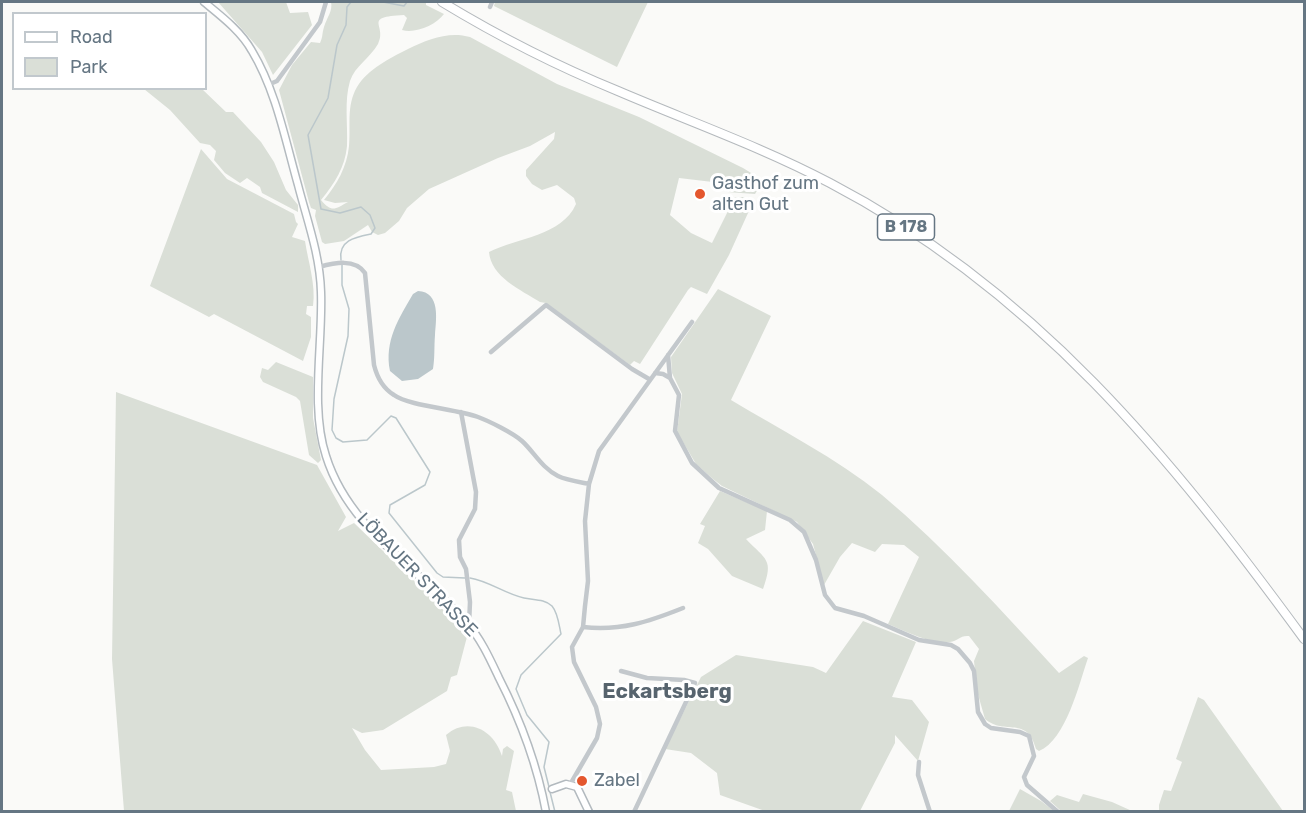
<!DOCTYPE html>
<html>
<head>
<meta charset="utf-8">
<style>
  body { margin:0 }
  #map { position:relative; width:1306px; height:813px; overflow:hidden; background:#fafaf8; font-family:Rubik,sans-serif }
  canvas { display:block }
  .frame { position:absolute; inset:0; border:3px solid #657683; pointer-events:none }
  .legend { position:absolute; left:12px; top:12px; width:195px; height:78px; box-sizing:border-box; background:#fff; border:2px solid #c1c8cd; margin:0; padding:8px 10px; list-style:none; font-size:18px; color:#657683 }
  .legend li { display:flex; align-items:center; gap:12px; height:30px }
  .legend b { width:30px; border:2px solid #c1c8cd }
</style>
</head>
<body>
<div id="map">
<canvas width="1306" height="813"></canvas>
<div class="frame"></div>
<ul class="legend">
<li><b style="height:8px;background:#fff"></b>Road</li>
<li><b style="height:16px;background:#dadfd7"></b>Park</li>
</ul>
</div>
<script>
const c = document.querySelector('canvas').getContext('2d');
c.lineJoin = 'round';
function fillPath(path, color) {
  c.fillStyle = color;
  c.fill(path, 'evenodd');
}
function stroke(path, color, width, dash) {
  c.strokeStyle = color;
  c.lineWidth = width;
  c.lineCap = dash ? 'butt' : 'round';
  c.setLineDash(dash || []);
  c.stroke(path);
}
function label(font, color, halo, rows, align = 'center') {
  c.font = font + ' Rubik,sans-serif';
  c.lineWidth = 6;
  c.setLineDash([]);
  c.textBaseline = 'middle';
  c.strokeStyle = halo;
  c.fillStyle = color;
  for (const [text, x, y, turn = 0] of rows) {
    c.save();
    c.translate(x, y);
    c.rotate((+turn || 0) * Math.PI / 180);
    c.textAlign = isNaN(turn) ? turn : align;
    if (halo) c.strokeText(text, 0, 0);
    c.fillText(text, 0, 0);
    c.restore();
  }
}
fillPath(new Path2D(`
  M 218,2 L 286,2 L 290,13 L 308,12 L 312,25 L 273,75 L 262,52 Z
  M 331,2 L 426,2 L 426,5 L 444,14 C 436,25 415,34 402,30 L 407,18 L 404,15 C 361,17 388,25 378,44 C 370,58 355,66 350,81 C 344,101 348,124 347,146 C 345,167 335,183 321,200 C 332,213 335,209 348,202 L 335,203 L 324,200 C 337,184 347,167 349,146 C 351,126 346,106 357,87 C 368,69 390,58 408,49 C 428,39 449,31 470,37 L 557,84 L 639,117 L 743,168 L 756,176 L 761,184 L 755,194 L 727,192 L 721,183 L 679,178 L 670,215 L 691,233 L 712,243 L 735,197 L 748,197 L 753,202 L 729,255 L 707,294 L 691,287 L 688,290 L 640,364 L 634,361 L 630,365 L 546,303 L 540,302 C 521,290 491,277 489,252 C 517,238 562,236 576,204 L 574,198 L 557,185 L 542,190 L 532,184 L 526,176 L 526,170 L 554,139 L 555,132 L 530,146 L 498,158 L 429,189 L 407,208 L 399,221 L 385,233 L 378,235 L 372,232 L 368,225 L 344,241 L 325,244 L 322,242 L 315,216 L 316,210 L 311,208 L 309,202 L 279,90 L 292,65 L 311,42 L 320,43 C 323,37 322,33 324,27 C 327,17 333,11 331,2 Z
  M 495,2 L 648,2 L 617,67 L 494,6 Z
  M 144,89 L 202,89 L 226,112 L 233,112 L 261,142 L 274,162 L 286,190 L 298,205 L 298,212 L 262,193 L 260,187 L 247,178 L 240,183 L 225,173 L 214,160 L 216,151 L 210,145 L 200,143 L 170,110 Z
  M 201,149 L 227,179 L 294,214 L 296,222 L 298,224 L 292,237 L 305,241 C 308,261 316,285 313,306 L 307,306 L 306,314 L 311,317 L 311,337 L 303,361 L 214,314 L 209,317 L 150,286 Z
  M 718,289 L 771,316 L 731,400 C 781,430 836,458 882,495 C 945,548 1003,612 1059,673 L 1084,656 L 1088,658 C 1079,684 1066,740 1039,751 L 1036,749 C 1027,715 1005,736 985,719 L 977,691 L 974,661 L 979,649 L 969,636 C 960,635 958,641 950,642 C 933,645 904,631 888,624 L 919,557 L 904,545 L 882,544 L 875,552 L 852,543 L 840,557 L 824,585 L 813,544 L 797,522 L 722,486 L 713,479 L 696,464 L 677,432 L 682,394 L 672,373 L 671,357 Z
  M 276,362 L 313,377 L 313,418 L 321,460 L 318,463 L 309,455 L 300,401 L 296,397 L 263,382 L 260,377 L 262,368 L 268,370 Z
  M 116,392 L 317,465 L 346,517 L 338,531 L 354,523 L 468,633 L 457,675 L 451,677 L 447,691 L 383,730 L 362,733 L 352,728 L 365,750 L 381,770 L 434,767 L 446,764 L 450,751 L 446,735 C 468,716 494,730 502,756 L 503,749 L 507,746 L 514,751 L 506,790 L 512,792 L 516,811 L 124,811 L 112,659 Z
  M 720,491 L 767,511 L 765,530 L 746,539 C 766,560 774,559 763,589 L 732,576 L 708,549 L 698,543 L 705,526 L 700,524 Z
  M 863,621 L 916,642 L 892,697 L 912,700 L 929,722 L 918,761 L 895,735 L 895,743 L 860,811 L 765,811 L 720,795 L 717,773 L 691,753 L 665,749 L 701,677 L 736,655 L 813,667 L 826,673 Z
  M 1198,697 L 1204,700 L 1283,811 L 1159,811 L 1159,805 L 1164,790 L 1171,791 L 1182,762 L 1176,759 Z
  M 1020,789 L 1041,801 L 1054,811 L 1009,811 Z
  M 1083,794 L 1112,802 L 1132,811 L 1061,811 L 1050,801 L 1057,795 L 1079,802 Z`), '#dadfd7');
fillPath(new Path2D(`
  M 418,291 C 441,292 436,320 435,335 C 434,347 435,357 433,369 L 418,379 L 402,381 L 390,371 C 384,341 399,318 413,294 Z`), '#bbc7cb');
stroke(new Path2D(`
  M 383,2 L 404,6 L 407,2
  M 341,260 C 338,240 356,237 371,234 L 375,228 L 370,215 L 361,207 L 340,213 L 321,209 L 308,135 L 328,98 L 337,45 L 346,25 L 347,7 L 351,2
  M 342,265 L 342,285 L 349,309 L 348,336 L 334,399 L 332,430 L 336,438 L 343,442 L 367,440 L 391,416 L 396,418 L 430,472 L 425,485 L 390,505 L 389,513 L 437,573 L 443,577 L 465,578
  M 470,578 C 489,581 505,594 524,598 C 533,600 545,599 552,606 C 558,613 559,625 561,634 L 521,675 L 516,689 L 527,715 L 549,742 L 544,767 L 549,787
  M 550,792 L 555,812`), '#bbc7cb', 1.5);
const secondary = new Path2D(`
  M 204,2 C 221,16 241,31 252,51 C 276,91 285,139 298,185 C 307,220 320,255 321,292 C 323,343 310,408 326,456 C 349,530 419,568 467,623 C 481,639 490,659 499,678 C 521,721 537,764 546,812
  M 552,789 L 566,784 L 577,787 L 589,812`);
const highway = new Path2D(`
  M 442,2 C 498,36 557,66 618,91 C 688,121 762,147 830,183 C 1035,290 1170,456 1304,639`);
stroke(secondary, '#b3babf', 9);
stroke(highway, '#b4b9bd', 10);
stroke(new Path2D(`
  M 490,7 L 492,2
  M 270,84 L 277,81 L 320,22 L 326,2
  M 319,267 C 334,263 355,258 365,273 L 374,365 C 377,377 384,389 394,395 C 409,406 456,409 478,417 C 489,421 513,433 522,441 C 534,452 542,468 558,476 C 566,480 579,482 589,484
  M 491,352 L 546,305 L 632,369 L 649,379
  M 668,355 L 670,378 L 679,395 L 675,431 L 692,463 L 719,488 L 790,520 L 804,532 L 816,560 L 825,595 L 835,608 L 864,616 L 919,640 L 951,645 L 958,649 L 970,663 L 974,671 L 978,712 L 985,724 L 991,728 L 1020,732 L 1029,736 L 1034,756 L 1024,777 L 1027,785 L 1058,812
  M 655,373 L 663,374 L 670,378
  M 461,412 L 476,492 L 475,509 L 459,540 L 460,557 L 466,569 L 470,602 L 469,625
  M 583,627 C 621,631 648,622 683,608
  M 621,671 L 647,678 L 684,680 L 695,683 L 634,812
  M 919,762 L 918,775 L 930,812
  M 571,783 L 597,738 L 600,724 L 596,707 L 574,662 L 572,647 L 583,627 L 585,606 L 588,581 L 585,521 L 589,484 L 599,451 L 692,322`), '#c3c8cc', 4.5);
stroke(secondary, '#fff', 6);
stroke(highway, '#fff', 8);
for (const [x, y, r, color] of [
  [700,194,6,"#e4572e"],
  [582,781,6,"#e4572e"]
]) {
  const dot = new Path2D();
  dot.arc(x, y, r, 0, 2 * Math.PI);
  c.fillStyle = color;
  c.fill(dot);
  stroke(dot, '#fff', 2);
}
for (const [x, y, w] of [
  [906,227,57]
]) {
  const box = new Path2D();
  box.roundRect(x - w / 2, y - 13, w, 26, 4.5);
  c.fillStyle = '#fff';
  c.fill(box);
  stroke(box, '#657683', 1.5);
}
label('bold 16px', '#657683', null, [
  ["B 178",906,227]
]);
label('18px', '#657683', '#fff', [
  ["Gasthof zum",712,184],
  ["alten Gut",712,205],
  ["Zabel",594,781]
], 'left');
label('18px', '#657683', '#fff', [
  ["LÖBAUER STRASSE",417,575,46]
]);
label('bold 21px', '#57646e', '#fff', [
  ["Eckartsberg",667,692]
]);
</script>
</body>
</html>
